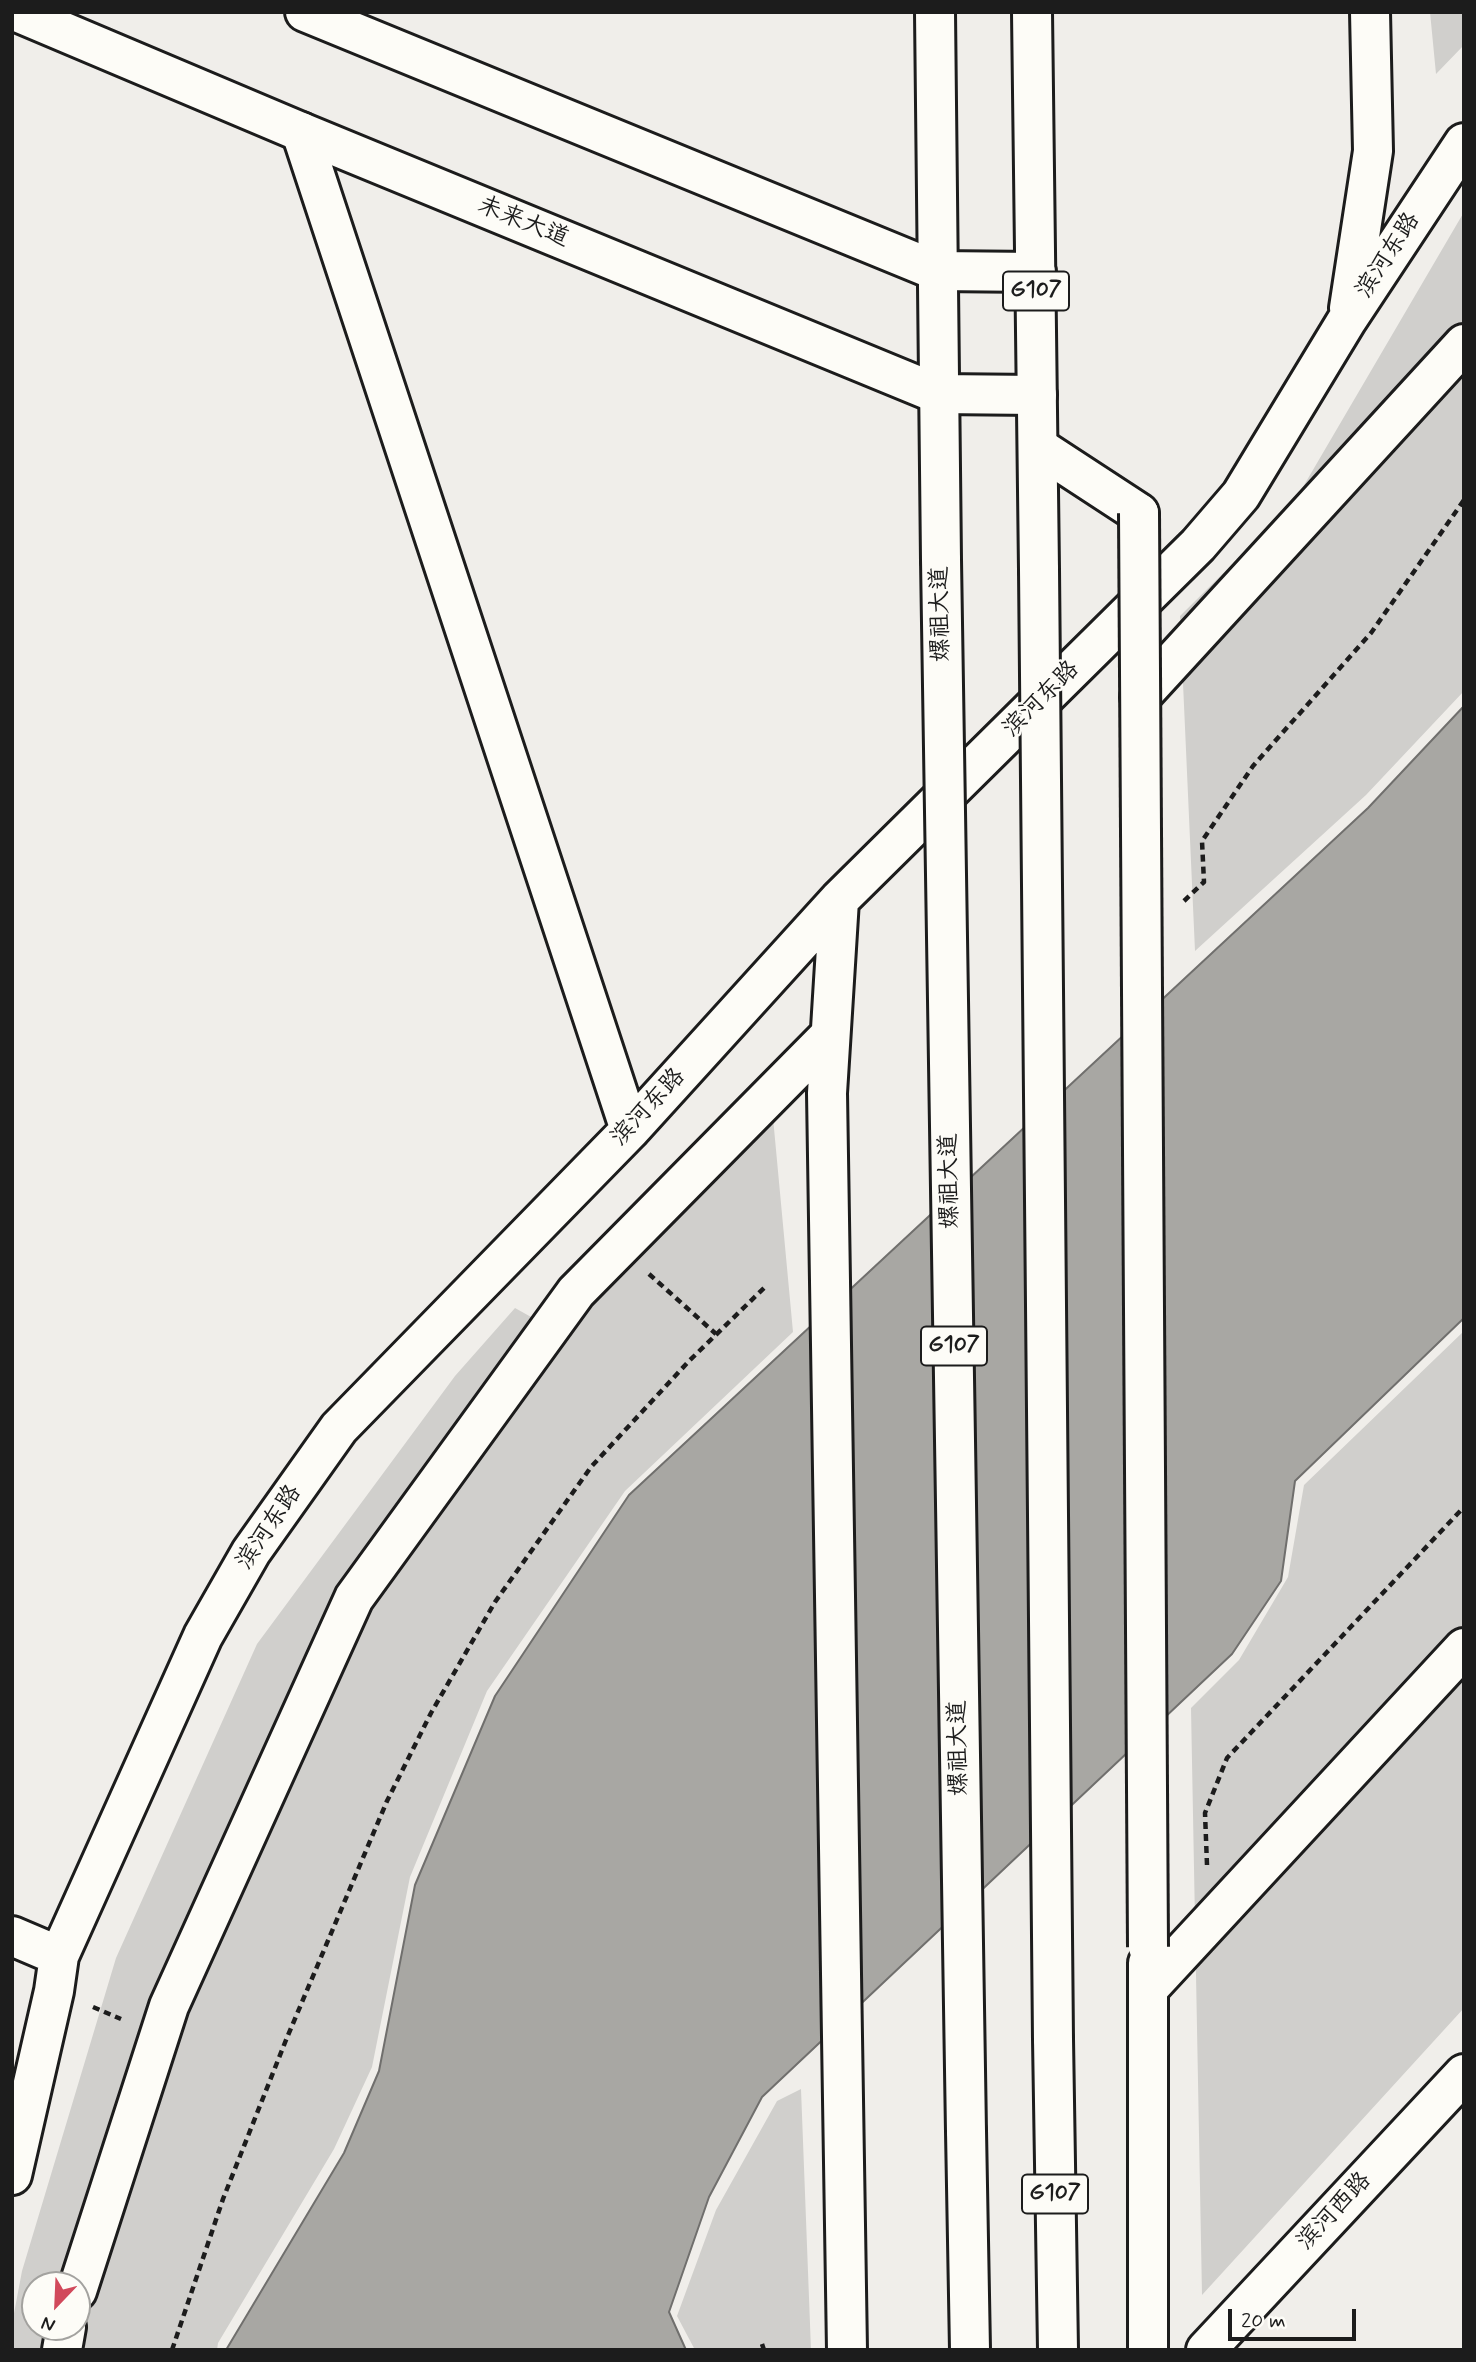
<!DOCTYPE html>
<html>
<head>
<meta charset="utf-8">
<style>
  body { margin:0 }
  #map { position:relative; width:1476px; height:2362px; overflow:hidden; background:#f0eeea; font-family:Mynerve,sans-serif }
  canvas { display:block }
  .frame { position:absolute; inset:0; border:14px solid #1c1c1c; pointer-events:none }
  .north { position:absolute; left:21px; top:2271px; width:70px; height:70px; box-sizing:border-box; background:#fdfcf7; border:2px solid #a3a29f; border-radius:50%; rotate:203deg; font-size:19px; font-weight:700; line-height:28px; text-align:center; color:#1c1c1c }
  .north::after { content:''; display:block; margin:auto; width:24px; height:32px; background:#d1495b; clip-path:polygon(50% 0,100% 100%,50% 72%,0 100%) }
  .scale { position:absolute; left:1228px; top:2309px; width:128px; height:32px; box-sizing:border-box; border:4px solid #1c1c1c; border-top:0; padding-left:9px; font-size:21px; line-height:24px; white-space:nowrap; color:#1c1c1c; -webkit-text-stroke:5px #fdfcf7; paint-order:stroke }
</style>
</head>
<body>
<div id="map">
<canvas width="1476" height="2362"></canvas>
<div class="frame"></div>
<div class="north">N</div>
<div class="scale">20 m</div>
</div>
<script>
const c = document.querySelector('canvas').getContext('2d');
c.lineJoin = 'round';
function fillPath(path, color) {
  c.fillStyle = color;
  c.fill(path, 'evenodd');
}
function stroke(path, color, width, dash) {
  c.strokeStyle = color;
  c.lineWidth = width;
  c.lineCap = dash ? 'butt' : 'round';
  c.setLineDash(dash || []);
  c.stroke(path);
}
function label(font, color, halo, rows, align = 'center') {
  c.font = font + ' Mynerve,"LXGW WenKai TC",sans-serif';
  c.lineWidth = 5;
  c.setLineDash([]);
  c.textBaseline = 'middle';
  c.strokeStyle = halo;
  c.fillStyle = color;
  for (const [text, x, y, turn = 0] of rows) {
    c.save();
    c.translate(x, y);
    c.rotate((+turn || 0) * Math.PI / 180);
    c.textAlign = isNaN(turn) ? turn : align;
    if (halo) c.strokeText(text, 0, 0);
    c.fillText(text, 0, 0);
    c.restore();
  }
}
fillPath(new Path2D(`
  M 1430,12 L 1464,12 L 1464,45 L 1436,74 Z
  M 1464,212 L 1464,691 L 1366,795 L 1195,951 L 1180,616 L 1293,504 Z
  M 772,1107 L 793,1332 L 625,1491 L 487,1691 L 410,1877 L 372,2067 L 334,2149 L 218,2343 L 217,2350 L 12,2350 L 12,2324 L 22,2271 L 116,1958 L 257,1644 L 455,1376 L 515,1308 L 558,1332 ZM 35,2285 L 77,2285 L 77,2327 L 35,2327 Z
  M 1464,1331 L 1464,2008 L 1202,2295 L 1191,1708 L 1239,1660 L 1288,1577 L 1304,1485 Z
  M 801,2089 L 811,2350 L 695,2350 L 677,2316 L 716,2210 L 777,2101 Z`), '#d0cfcc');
const water = new Path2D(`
  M 1464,706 L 1464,1318 L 1295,1481 L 1281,1581 L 1232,1654 L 762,2097 L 709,2197 L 669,2312 L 686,2350 L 226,2350 L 344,2153 L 379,2071 L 415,1885 L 495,1696 L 629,1495 L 1368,808 Z`);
fillPath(water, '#a8a7a3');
stroke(water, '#706f6d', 2);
const minor = new Path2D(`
  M 301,132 L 630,1130
  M 1349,308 L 1373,151 L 1370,12
  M 1038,447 L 1139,513
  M 1140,697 L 1464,344
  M 839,900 L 827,1093 L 847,2350
  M 12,1936 L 59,1956
  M 1148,1989 L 1464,1648
  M 12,2175 L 54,1991 L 59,1956 L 203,1636 L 251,1552 L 339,1428 L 630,1130 L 839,900 L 1198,545 L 1241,495 L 1347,320 L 1464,143
  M 77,2291 L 169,2006 L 354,1598 L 576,1292 L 830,1035
  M 62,2350 L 66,2327
  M 1148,2350 L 1148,1963
  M 1206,2350 L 1464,2074`);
const major = new Path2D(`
  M 17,12 L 301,132 L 938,394 L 1037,395
  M 305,12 L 937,271 L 1036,272`);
const highway = new Path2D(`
  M 935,12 L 941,560
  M 1032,12 L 1039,570
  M 1053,2039 L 1058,2350
  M 966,2131 L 970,2350`);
stroke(minor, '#1c1c1c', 44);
stroke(major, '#1c1c1c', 44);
stroke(highway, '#1c1c1c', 44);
stroke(new Path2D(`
  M 1184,901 L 1204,882 L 1202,841 L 1253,766 L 1371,633 L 1464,500
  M 649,1274 L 716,1334
  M 1207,1865 L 1205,1813 L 1227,1758 L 1464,1507
  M 93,2007 L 121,2019
  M 762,2344 L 764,2350
  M 172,2350 L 223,2199 L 286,2040 L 387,1801 L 431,1713 L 495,1602 L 591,1467 L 689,1361 L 766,1286`), '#1c1c1c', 4.5, [7, 5]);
stroke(minor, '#fdfcf7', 38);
stroke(major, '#fdfcf7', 38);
stroke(highway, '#fdfcf7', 38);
const minorBridge = new Path2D(`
  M 1139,513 L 1148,1947`);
const highwayBridge = new Path2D(`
  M 941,560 L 966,2131
  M 1039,570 L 1053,2039`);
stroke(minorBridge, '#1c1c1c', 44, []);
stroke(highwayBridge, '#1c1c1c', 44, []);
stroke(minorBridge, '#fdfcf7', 38);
stroke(highwayBridge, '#fdfcf7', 38);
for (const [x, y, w] of [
  [1036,291,66],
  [954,1346,66],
  [1055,2194,66]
]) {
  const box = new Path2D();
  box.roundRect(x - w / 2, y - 19.5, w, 39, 5);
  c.fillStyle = '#fdfcf7';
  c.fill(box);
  stroke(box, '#1c1c1c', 2);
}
label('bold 23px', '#1c1c1c', null, [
  ["G107",1036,291],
  ["G107",954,1346],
  ["G107",1055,2194]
]);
label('24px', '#1c1c1c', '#fdfcf7', [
  ["未来大道",523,223,22],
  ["滨河东路",1389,256,-57],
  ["嫘祖大道",942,614,-91],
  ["滨河东路",1042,700,-45],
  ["滨河东路",649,1108,-47],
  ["嫘祖大道",951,1181,-91],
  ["滨河东路",270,1528,-56],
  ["嫘祖大道",960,1748,-91],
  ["滨河西路",1335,2212,-47]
]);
</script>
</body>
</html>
